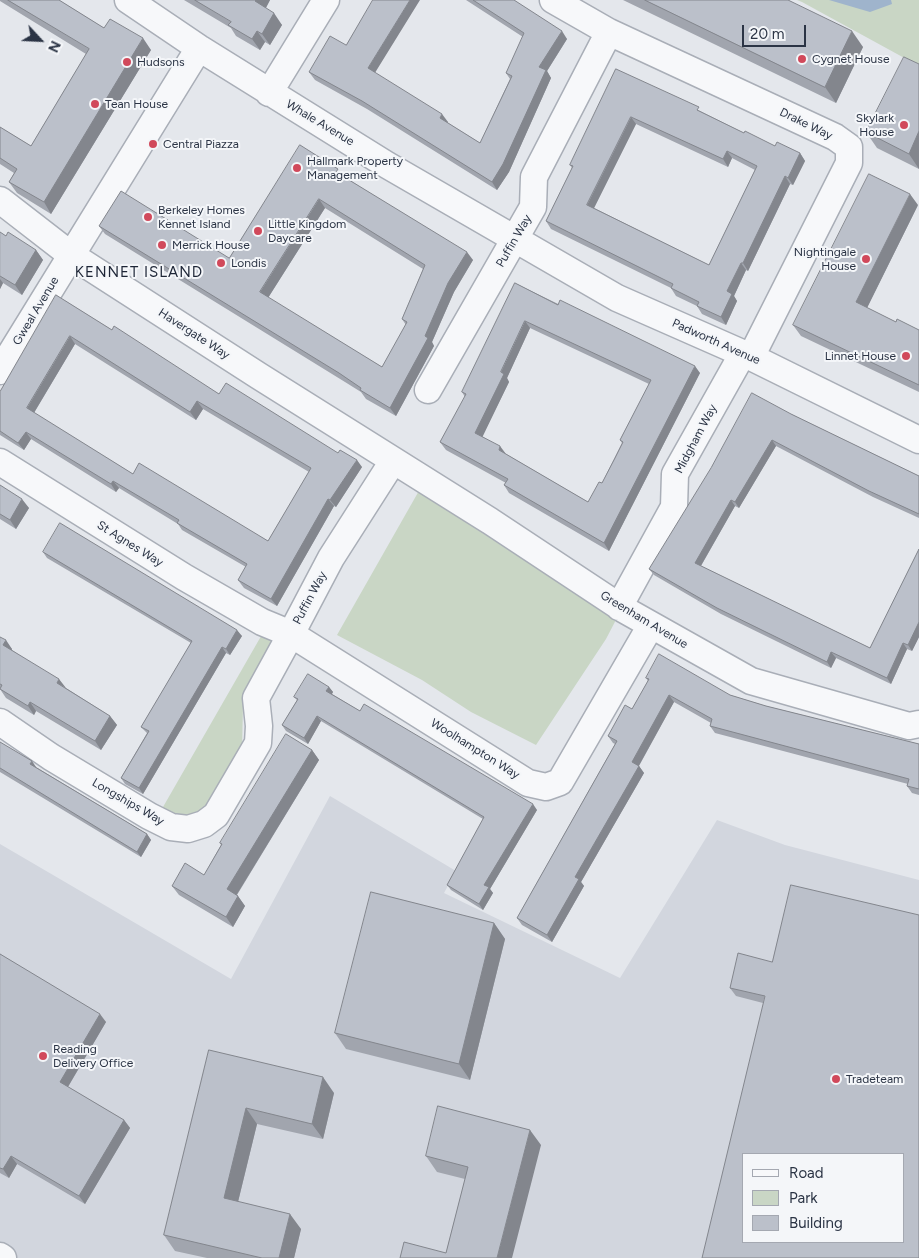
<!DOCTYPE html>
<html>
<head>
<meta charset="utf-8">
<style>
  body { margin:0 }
  #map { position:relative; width:919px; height:1258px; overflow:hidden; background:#e4e7ec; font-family:Figtree,sans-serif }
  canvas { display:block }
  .legend { position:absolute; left:742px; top:1153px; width:162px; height:90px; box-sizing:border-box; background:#f4f6f9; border:1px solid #a4a8b1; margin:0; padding:6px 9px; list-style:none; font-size:15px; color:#2b3445 }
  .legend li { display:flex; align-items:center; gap:10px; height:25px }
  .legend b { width:25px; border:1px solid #a4a8b1 }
  .north { position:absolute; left:15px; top:15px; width:50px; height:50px; -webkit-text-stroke:4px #f4f6f9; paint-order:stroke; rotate:115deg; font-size:14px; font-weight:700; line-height:20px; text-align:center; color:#2b3445 }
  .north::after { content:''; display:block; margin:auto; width:18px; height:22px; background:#2b3445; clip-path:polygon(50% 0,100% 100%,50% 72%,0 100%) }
  .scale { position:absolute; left:742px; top:25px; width:64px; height:22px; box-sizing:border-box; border:2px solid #2b3445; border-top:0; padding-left:6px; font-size:15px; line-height:18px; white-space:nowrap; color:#2b3445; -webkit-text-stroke:4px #f4f6f9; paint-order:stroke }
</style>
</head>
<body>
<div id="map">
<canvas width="919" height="1258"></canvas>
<ul class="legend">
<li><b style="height:6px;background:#f7f8fa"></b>Road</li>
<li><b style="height:14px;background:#c9d6c5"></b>Park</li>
<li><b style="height:14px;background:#bbc0ca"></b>Building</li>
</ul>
<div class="north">N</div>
<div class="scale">20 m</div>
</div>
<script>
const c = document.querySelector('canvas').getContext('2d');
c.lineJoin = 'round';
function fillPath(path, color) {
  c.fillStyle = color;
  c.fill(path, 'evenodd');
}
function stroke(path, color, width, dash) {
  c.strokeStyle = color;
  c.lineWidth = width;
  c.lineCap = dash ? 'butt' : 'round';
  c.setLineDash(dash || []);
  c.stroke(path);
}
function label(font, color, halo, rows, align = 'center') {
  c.font = font + ' Figtree,sans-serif';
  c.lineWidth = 4;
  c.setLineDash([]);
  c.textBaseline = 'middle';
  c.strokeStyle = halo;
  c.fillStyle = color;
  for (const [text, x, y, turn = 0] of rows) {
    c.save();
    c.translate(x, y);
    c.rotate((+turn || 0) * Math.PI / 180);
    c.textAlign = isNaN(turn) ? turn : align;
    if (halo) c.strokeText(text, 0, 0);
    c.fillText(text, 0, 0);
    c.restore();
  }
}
fillPath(new Path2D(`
  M 330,796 L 456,871 L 444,893 L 620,978 L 717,820 L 785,845 L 919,880 L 919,1258 L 0,1258 L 0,844 L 231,979 ZM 743,1154 L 903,1154 L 903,1242 L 743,1242 Z`), '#d2d6de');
fillPath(new Path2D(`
  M 797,0 L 919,0 L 919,66 L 802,2 Z
  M 420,489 L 618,616 L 606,639 L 536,745 L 471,712 L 422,680 L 337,635 Z
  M 264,631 L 273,637 L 274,647 L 243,705 L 242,750 L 202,816 L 178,824 L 159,814 Z`), '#c9d6c5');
fillPath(new Path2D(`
  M 829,0 L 891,0 L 892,4 L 870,12 Z`), '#9fb4cc');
const street = new Path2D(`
  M 128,0 L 199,48 L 387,165 L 617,298 L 751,357 L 919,440
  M 553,0 L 609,32 L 835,137 L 849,147 L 849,163 L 751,357
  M 269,93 L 326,0
  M 0,200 L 71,255 L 259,376 L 490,521 L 623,609 L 751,681 L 909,726 L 919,724
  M 0,371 L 199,48
  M 428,390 L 533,207 L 534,177 L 609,32
  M 0,462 L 184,577 L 262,622 L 291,634 L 331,558 L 393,461
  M 619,607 L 674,507 L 675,474 L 743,353
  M 0,722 L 51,757 L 149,816 L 171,827 L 188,829 L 204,824 L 216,815 L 258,743 L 259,726 L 256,698 L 291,634 L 528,783 L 546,787 L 560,782 L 651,625
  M 0,1256 L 3,1258`);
stroke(street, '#a9aeb7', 29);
stroke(street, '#f7f8fa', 26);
fillPath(new Path2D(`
  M 0,0 L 59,0 L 104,28 L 151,50 L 51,214 L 17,193 L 9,182 L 14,173 L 0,164 L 0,127 L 31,146 L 86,54 L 0,1 Z
  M 184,0 L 270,0 L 266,8 L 282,25 L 270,45 L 265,42 L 260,50 L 236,36 L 231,28 Z
  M 466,0 L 514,0 L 567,39 L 547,71 L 551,78 L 509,172 L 497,190 L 367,109 L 315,80 L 309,72 L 346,45 L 375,73 L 448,122 L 448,123 L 480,143 L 510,79 L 506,73 L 523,37 Z
  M 623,0 L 788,0 L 863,47 L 836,103 Z
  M 919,64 L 919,169 L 877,148 L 866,132 Z
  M 616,69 L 744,133 L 775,146 L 800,153 L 805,161 L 793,185 L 790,184 L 748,271 L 746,270 L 734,296 L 737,301 L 726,325 L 702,314 L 697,306 L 676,296 L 671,288 L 551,229 L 546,221 L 572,168 L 570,165 ZM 636,124 L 728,167 L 732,158 L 755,170 L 709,265 L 594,208 Z
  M 342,175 L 473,260 L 454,292 L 432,342 L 434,346 L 396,416 L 366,399 L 361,392 L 345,382 L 105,234 L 99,226 L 229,258 ZM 325,208 L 423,269 L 402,319 L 406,325 L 382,367 L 268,298 Z
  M 918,205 L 867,308 L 896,322 L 919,330 L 919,392 L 801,336 L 793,325 Z
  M 0,232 L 6,236 L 36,250 L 43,260 L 22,295 L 3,283 L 0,289 Z
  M 515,283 L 700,373 L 609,551 L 509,493 L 504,485 L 506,483 L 446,450 L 440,442 L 465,397 L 462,392 ZM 530,328 L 649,384 L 620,440 L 622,443 L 602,483 L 588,502 L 506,454 L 482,436 L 509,382 L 507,378 Z
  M 56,295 L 112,330 L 219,394 L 362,467 L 336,507 L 334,506 L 277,606 L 244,588 L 238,580 L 246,567 L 182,530 L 178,524 L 119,488 L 116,492 L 31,439 L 24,450 L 0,435 L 0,392 ZM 75,344 L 196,420 L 203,409 L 309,472 L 268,541 L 133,474 L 34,413 Z
  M 791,414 L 919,476 L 919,518 L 873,497 L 776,446 L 739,508 L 735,506 L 701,566 L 870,648 L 919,549 L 919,637 L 912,651 L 907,649 L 891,684 L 836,658 L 831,668 L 721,614 L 654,575 L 649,569 Z
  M 0,485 L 29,508 L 16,529 L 0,519 Z
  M 43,552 L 242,636 L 230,655 L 226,653 L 143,794 L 125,784 L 121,778 L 147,733 L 141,727 L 191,643 L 47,558 Z
  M 0,637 L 12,649 L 12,650 L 66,688 L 110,716 L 117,725 L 101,750 L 36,711 L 34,715 L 6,698 L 0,689 Z
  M 646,678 L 730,695 L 766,706 L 919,744 L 919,795 L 912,793 L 907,786 L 908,784 L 715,733 L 710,726 L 711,723 L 674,702 L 639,766 L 644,773 L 581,882 L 584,886 L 552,942 L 522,925 L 517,918 L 615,744 L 613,743 L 608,736 L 632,709 L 648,681 Z
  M 329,687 L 333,692 L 332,694 L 360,711 L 537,810 L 490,889 L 493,893 L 483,910 L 451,890 L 447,885 L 483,819 L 321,721 L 308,744 L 286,731 L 282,725 L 297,700 L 294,697 Z
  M 0,742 L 36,767 L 147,834 L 151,840 L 141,857 L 0,772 Z
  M 312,750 L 319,760 L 237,895 L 245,906 L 233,927 L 179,895 L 172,886 L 204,875 L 221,845 L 220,843 Z
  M 494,923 L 505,939 L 470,1080 L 346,1049 L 335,1033 Z
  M 0,954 L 106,1022 L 68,1087 L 124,1120 L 130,1128 L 85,1204 L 17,1164 L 9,1178 L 0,1173 Z
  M 772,962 L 763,1003 L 736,996 L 730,988 Z
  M 209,1050 L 334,1093 L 323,1139 L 257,1124 L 238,1202 L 301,1229 L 294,1258 L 207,1258 L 175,1251 L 164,1235 Z
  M 541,1145 L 446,1253 L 465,1179 L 437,1172 L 426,1156 Z`), '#a1a5ae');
fillPath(new Path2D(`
  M 256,0 L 270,0 L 263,13 L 255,1 Z
  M 410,0 L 420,0 L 373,76 L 368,68 Z
  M 274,13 L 282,25 L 270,45 L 262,34 Z
  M 257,31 L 265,42 L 260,50 L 252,39 Z
  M 562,31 L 567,39 L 547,71 L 551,78 L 509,172 L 497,190 L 492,182 L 539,67 Z
  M 852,31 L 863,47 L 836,103 L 825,87 Z
  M 143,38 L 151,50 L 51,214 L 44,202 Z
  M 442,114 L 448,122 L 445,126 L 440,118 Z
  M 631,117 L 636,124 L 592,212 L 587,205 Z
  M 919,131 L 919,169 L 909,154 Z
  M 727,151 L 732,158 L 728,167 L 723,159 Z
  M 800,153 L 805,161 L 793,185 L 788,178 Z
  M 785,176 L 790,184 L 748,271 L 743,263 Z
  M 910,194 L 918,205 L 864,314 L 856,302 Z
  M 319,199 L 325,208 L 266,301 L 260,292 Z
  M 36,250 L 43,260 L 22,295 L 15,285 Z
  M 467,252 L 473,260 L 454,292 L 432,342 L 434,346 L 396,416 L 390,408 L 425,336 L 448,283 Z
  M 741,263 L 746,270 L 734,296 L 737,301 L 726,325 L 721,317 L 727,291 Z
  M 0,279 L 3,283 L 0,289 Z
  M 525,321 L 530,328 L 507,378 L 509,382 L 481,440 L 475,433 L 501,372 Z
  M 70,336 L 75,344 L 32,416 L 27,408 Z
  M 695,366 L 700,373 L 609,551 L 604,543 Z
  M 197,401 L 203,409 L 196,420 L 190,412 Z
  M 26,432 L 31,439 L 24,450 L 18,443 Z
  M 772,440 L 776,446 L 739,508 L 735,502 Z
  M 500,446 L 506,454 L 499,450 Z
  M 357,460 L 362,467 L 336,507 L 330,500 Z
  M 113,481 L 119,488 L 116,492 L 111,484 Z
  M 22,499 L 29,508 L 16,529 L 10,520 Z
  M 328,499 L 334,506 L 277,606 L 271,599 Z
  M 731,500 L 735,506 L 699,569 L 695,563 Z
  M 919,622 L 919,637 L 912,651 L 908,645 Z
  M 237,630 L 242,636 L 230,655 L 226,649 Z
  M 6,640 L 12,649 L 10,654 L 3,645 Z
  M 903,643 L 907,649 L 891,684 L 887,678 Z
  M 222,647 L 226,653 L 143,794 L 139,788 Z
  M 831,652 L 836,658 L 831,668 L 827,662 Z
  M 59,679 L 66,688 L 57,683 Z
  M 329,687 L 333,692 L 330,697 L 326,691 Z
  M 669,695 L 674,702 L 637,769 L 632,762 Z
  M 30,702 L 36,711 L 34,715 L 28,706 Z
  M 110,716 L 117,725 L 101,750 L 95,741 Z
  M 317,716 L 321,721 L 308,744 L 304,738 Z
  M 312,750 L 319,760 L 234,899 L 227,889 Z
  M 32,761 L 36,767 L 34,770 L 30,764 Z
  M 639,766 L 644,773 L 581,882 L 584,886 L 552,942 L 547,935 L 575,877 Z
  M 533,804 L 537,810 L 490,889 L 493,893 L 483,910 L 479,904 L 484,885 Z
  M 147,834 L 151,840 L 141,857 L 137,852 Z
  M 238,896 L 245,906 L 233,927 L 226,917 Z
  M 494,923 L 505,939 L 470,1080 L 459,1064 Z
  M 100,1014 L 106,1022 L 66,1090 L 60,1082 Z
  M 323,1077 L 334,1093 L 323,1139 L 312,1124 Z
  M 246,1108 L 257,1124 L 235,1214 L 224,1198 Z
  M 124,1120 L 130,1128 L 85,1204 L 79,1196 Z
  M 530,1130 L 541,1145 L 512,1258 L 497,1258 Z
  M 11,1156 L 17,1164 L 9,1178 L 3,1169 Z
  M 290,1214 L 301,1229 L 294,1258 L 279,1258 Z`), '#83868d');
const building = new Path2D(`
  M 8,0 L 59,0 L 104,28 L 110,19 L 143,38 L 44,202 L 9,182 L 17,169 L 0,158 L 0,127 L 31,146 L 89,49 Z
  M 195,0 L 256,0 L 255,1 L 274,13 L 262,34 L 257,31 L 252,39 L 228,25 L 231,22 Z
  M 373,0 L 410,0 L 368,68 L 442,114 L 440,118 L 480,143 L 512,76 L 506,73 L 524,33 L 473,0 L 514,0 L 562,31 L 539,67 L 546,70 L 503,164 L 492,182 L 362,101 L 309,72 L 330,36 L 346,45 Z
  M 645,0 L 788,0 L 852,31 L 825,87 Z
  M 904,57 L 919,64 L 919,131 L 909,154 L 866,132 Z
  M 616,69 L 699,107 L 697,110 L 744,133 L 745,131 L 775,146 L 777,142 L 800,153 L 788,178 L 785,176 L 743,263 L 741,263 L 727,291 L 732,294 L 721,317 L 697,306 L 699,302 L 671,288 L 673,284 L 546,221 L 573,166 L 570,165 ZM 631,117 L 723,159 L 727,151 L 757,166 L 709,265 L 587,205 Z
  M 300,145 L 338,169 L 336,172 L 467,252 L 448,283 L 425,336 L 428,338 L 390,408 L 360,390 L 361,388 L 339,373 L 99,226 L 121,191 L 229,258 ZM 319,199 L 425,265 L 402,319 L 407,322 L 382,367 L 260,292 Z
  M 869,174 L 910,194 L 856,302 L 896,322 L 897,319 L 919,330 L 919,385 L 793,325 Z
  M 0,232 L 6,236 L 8,232 L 36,250 L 15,285 L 0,276 Z
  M 515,283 L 558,305 L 560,300 L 695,366 L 604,543 L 504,485 L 508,479 L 440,442 L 466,394 L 462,392 ZM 525,321 L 651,380 L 620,440 L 623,442 L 615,458 L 602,483 L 599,482 L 588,502 L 499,450 L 500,446 L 475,433 L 504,374 L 501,372 Z
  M 56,295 L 112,330 L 114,326 L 219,394 L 226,383 L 338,453 L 340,450 L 357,460 L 330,500 L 328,499 L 271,599 L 238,580 L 247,564 L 177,523 L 179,520 L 113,481 L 111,484 L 26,432 L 18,443 L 0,431 L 0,392 ZM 70,336 L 190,412 L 197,401 L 311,468 L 268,541 L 139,463 L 133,474 L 27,408 Z
  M 752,393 L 791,414 L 919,476 L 919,514 L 869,491 L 772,440 L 735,502 L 731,500 L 695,563 L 870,648 L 919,549 L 919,622 L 908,645 L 903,643 L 887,678 L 831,652 L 827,662 L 717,608 L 649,569 L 711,468 Z
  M 0,485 L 22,499 L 10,520 L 0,514 Z
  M 60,523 L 237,630 L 226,649 L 222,647 L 139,788 L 121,778 L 149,731 L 141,727 L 192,641 L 43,552 Z
  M 0,637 L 6,640 L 3,645 L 59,679 L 57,683 L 110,716 L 95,741 L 30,702 L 28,706 L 0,689 L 2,685 L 0,684 Z
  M 659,654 L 730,695 L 766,706 L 919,744 L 919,789 L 907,786 L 909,779 L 710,726 L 712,719 L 669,695 L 632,762 L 639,766 L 575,877 L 579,879 L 547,935 L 517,918 L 617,741 L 608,736 L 625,705 L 632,709 L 649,679 L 646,678 Z
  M 308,674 L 329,687 L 326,691 L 360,711 L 364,704 L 533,804 L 484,885 L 489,887 L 479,904 L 447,885 L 484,817 L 317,716 L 304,738 L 282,725 L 298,699 L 294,697 Z
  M 286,734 L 312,750 L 227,889 L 238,896 L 226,917 L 172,886 L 185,863 L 204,875 L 222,844 L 220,843 Z
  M 0,742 L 32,761 L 30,764 L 147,834 L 137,852 L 0,768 Z
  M 791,885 L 919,915 L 919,1258 L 702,1258 L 765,996 L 730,988 L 738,953 L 772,962 ZM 743,1154 L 903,1154 L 903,1242 L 743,1242 Z
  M 371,892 L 494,923 L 459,1064 L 335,1033 Z
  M 0,954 L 100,1014 L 60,1082 L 124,1120 L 79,1196 L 11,1156 L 3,1169 L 0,1168 Z
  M 209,1050 L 323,1077 L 312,1124 L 246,1108 L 224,1198 L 290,1214 L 279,1258 L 262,1258 L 164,1235 Z
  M 438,1106 L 530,1130 L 497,1258 L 400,1258 L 404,1242 L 446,1253 L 468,1167 L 426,1156 Z`);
fillPath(building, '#bbc0ca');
stroke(building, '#83868d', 1);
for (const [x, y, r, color] of [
  [802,59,5,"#d1495b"],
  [127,62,5,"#d1495b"],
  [95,104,5,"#d1495b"],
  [904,125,5,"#d1495b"],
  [153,144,5,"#d1495b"],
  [297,168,5,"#d1495b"],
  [148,217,5,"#d1495b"],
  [258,231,5,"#d1495b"],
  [162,245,5,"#d1495b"],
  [866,259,5,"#d1495b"],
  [221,263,5,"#d1495b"],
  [906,356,5,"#d1495b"],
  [43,1056,5,"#d1495b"],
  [836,1079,5,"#d1495b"]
]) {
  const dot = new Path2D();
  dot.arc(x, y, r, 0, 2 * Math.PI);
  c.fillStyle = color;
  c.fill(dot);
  stroke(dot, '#f4f6f9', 2);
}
label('12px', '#2b3445', '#f4f6f9', [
  ["Cygnet House",812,59],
  ["Hudsons",137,62],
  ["Tean House",105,104],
  ["Skylark",894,118,"right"],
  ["House",894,132,"right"],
  ["Central Piazza",163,144],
  ["Hallmark Property",307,161],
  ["Management",307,175],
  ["Berkeley Homes",158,210],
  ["Kennet Island",158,224],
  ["Little Kingdom",268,224],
  ["Daycare",268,238],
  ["Merrick House",172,245],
  ["Nightingale",856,252,"right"],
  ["House",856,266,"right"],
  ["Londis",231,263],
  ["Linnet House",896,356,"right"],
  ["Reading",53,1049],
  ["Delivery Office",53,1063],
  ["Tradeteam",846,1079]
], 'left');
label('12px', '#2b3445', '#f4f6f9', [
  ["Whale Avenue",320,123,31],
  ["Drake Way",806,124,26],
  ["Puffin Way",514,241,-60],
  ["Gweal Avenue",36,311,-59],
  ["Havergate Way",194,334,33],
  ["Padworth Avenue",716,342,24],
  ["Midgham Way",696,439,-62],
  ["St Agnes Way",130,544,32],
  ["Puffin Way",310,598,-62],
  ["Greenham Avenue",644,620,31],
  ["Woolhampton Way",475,749,32],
  ["Longships Way",128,802,30]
]);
c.letterSpacing = '1px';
label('15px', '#1d2536', '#f4f6f9', [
  ["KENNET ISLAND",139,273]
]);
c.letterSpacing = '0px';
</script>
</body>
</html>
